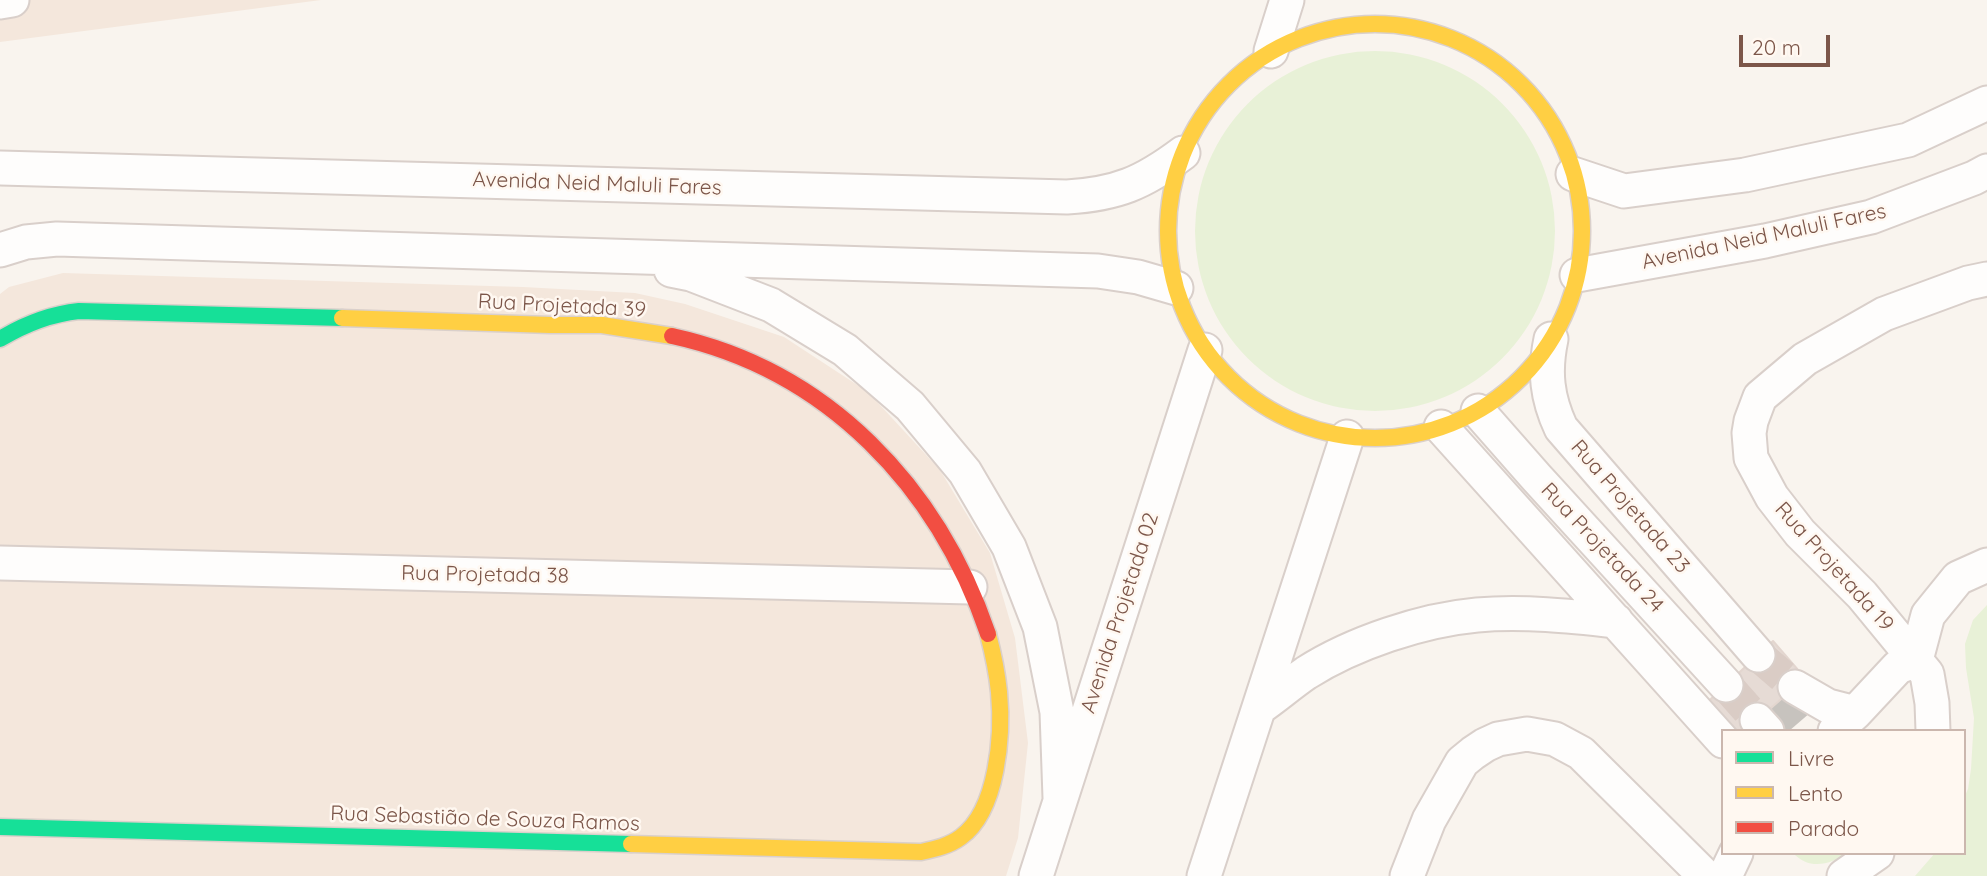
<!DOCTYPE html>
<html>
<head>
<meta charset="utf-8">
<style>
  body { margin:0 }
  #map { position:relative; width:1987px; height:876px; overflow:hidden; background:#f9f4ee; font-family:Quicksand,sans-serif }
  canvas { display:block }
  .legend { position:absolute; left:1721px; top:729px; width:245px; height:126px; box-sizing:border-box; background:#fff8f1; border:2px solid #cbb7ae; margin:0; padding:9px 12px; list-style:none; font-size:21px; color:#7c5649 }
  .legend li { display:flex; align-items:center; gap:14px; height:35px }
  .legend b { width:35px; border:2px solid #cbb7ae }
  .scale { position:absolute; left:1739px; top:35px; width:91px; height:32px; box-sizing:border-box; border:4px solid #7c5649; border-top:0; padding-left:9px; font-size:21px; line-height:24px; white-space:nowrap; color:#7c5649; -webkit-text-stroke:5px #fff8f1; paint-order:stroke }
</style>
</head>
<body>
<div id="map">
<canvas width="1987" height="876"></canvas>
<ul class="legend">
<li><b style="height:9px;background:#16e098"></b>Livre</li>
<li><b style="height:9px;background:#ffcf43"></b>Lento</li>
<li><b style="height:9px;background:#f24e42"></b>Parado</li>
</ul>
<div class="scale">20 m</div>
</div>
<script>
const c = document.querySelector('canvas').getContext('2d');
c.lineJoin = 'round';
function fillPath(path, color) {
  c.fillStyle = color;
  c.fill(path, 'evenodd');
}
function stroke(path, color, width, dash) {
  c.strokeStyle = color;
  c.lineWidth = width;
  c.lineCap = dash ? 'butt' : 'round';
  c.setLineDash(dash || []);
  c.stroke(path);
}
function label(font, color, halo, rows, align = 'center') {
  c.font = font + ' Quicksand,sans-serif';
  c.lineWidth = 5;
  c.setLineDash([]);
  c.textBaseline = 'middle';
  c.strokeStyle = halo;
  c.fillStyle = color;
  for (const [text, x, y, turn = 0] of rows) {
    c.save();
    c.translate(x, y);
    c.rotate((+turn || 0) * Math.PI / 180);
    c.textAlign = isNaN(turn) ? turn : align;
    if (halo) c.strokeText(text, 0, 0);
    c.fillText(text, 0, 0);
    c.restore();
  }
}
fillPath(new Path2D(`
  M 0,0 L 321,0 L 0,42 Z
  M 63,273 L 523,287 L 635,293 L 685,304 L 784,337 L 868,392 L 940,470 L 990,553 L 1015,638 L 1028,743 L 1018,838 L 1006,876 L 0,876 L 0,294 L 9,287 Z`), '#f4e7dc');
fillPath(new Path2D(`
  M1195 231a180 180 0 1 1 360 0a180 180 0 1 1-360 0Z
  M 1987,605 L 1987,876 L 1915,876 L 1935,853 L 1964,853 L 1964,798 L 1968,789 L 1971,769 L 1974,718 L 1966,668 L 1965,644 L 1973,620 Z
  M 1793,853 L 1849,853 C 1830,864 1810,871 1793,853 Z`), '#e8f1d7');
fillPath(new Path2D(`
  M 1773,644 L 1825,700 L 1789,731 L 1723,731 Z`), '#0003');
const building = new Path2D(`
  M 1773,641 L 1805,678 L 1745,731 L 1723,731 L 1700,709 Z`);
fillPath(building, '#e6dbd5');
stroke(building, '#e3d6cf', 2);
stroke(new Path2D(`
  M 1758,655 L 1795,687
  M 1726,685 L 1757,720`), '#daccc5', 33, [33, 17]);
const street = new Path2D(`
  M 0,2 L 12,0
  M 1271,51 L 1287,0
  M 0,168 L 1067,197 C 1117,194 1143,183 1183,153
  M 1573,174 L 1624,191 L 1745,175 L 1908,140 L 1987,103
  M 0,250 L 26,242 L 57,239 L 1098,271 L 1138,277 L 1176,288
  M 671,270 L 691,274 L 771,305 L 845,350 L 910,406 L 965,472 L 1009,547 L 1040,627 L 1057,712 L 1060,798
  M 1577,275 L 1765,241 L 1871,217 L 1974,178 L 1987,171
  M 1551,339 C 1544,372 1547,398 1561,428 L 1758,655
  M 1478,411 L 1536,477 L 1726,685
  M 1441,427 L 1723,741
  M 0,563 L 970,587
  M 1916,660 L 1928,615 L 1958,578 L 1987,565
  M 1795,687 L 1828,706 L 1855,713
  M 1259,708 C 1275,697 1290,684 1306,673 C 1353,643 1422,620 1477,615 C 1523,611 1570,616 1616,621
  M 1757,720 L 1767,731
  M 1835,731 L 1855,713 L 1898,667 L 1916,660
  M 1933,731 L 1932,703 L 1927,674 L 1862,595 L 1800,533 L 1772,497 L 1751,458 L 1749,433 L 1751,421 L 1760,397 L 1805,359 L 1884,314 L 1968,283 L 1987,279
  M 1036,876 L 1205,350
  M 1204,876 L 1347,437
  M 1407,876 L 1429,820 L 1462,762 L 1473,753 L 1485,745 L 1498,739 L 1527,734 L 1555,739 L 1581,753 L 1705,876
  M 1725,876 L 1736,853
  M 1844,876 L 1877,853`);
const fast = new Path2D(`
  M 0,339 C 25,324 50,314 79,311 L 342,318
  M 0,827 L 631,844`);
const slow = new Path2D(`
  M1168 231a207 207 0 1 1 414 0a207 207 0 1 1-414 0Z
  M 342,318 L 550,325 L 602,325 L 672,336
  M 631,844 L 921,852 C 935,849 949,846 961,837 C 998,810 1003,734 999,692 C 997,672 993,653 988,634`);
const jam = new Path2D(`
  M 672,336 C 828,370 938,487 988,634`);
stroke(street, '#d9cfca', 37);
stroke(fast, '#dad0cb', 19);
stroke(slow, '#dad0cb', 19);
stroke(jam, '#dad0cb', 19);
stroke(street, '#fefdfc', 33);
stroke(fast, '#16e098', 16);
stroke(slow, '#ffcf43', 16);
stroke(jam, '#f24e42', 16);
label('21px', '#7c5649', '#fff8f1', [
  ["Avenida Neid Maluli Fares",597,184,2],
  ["Avenida Neid Maluli Fares",1764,237,-12],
  ["Rua Projetada 39",562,306,3],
  ["Rua Projetada 23",1630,507,49],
  ["Rua Projetada 24",1602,548,47],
  ["Rua Projetada 19",1834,567,48],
  ["Rua Projetada 38",485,575,1],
  ["Avenida Projetada 02",1120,613,-72],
  ["Rua Sebastião de Souza Ramos",485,819,2]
]);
</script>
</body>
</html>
